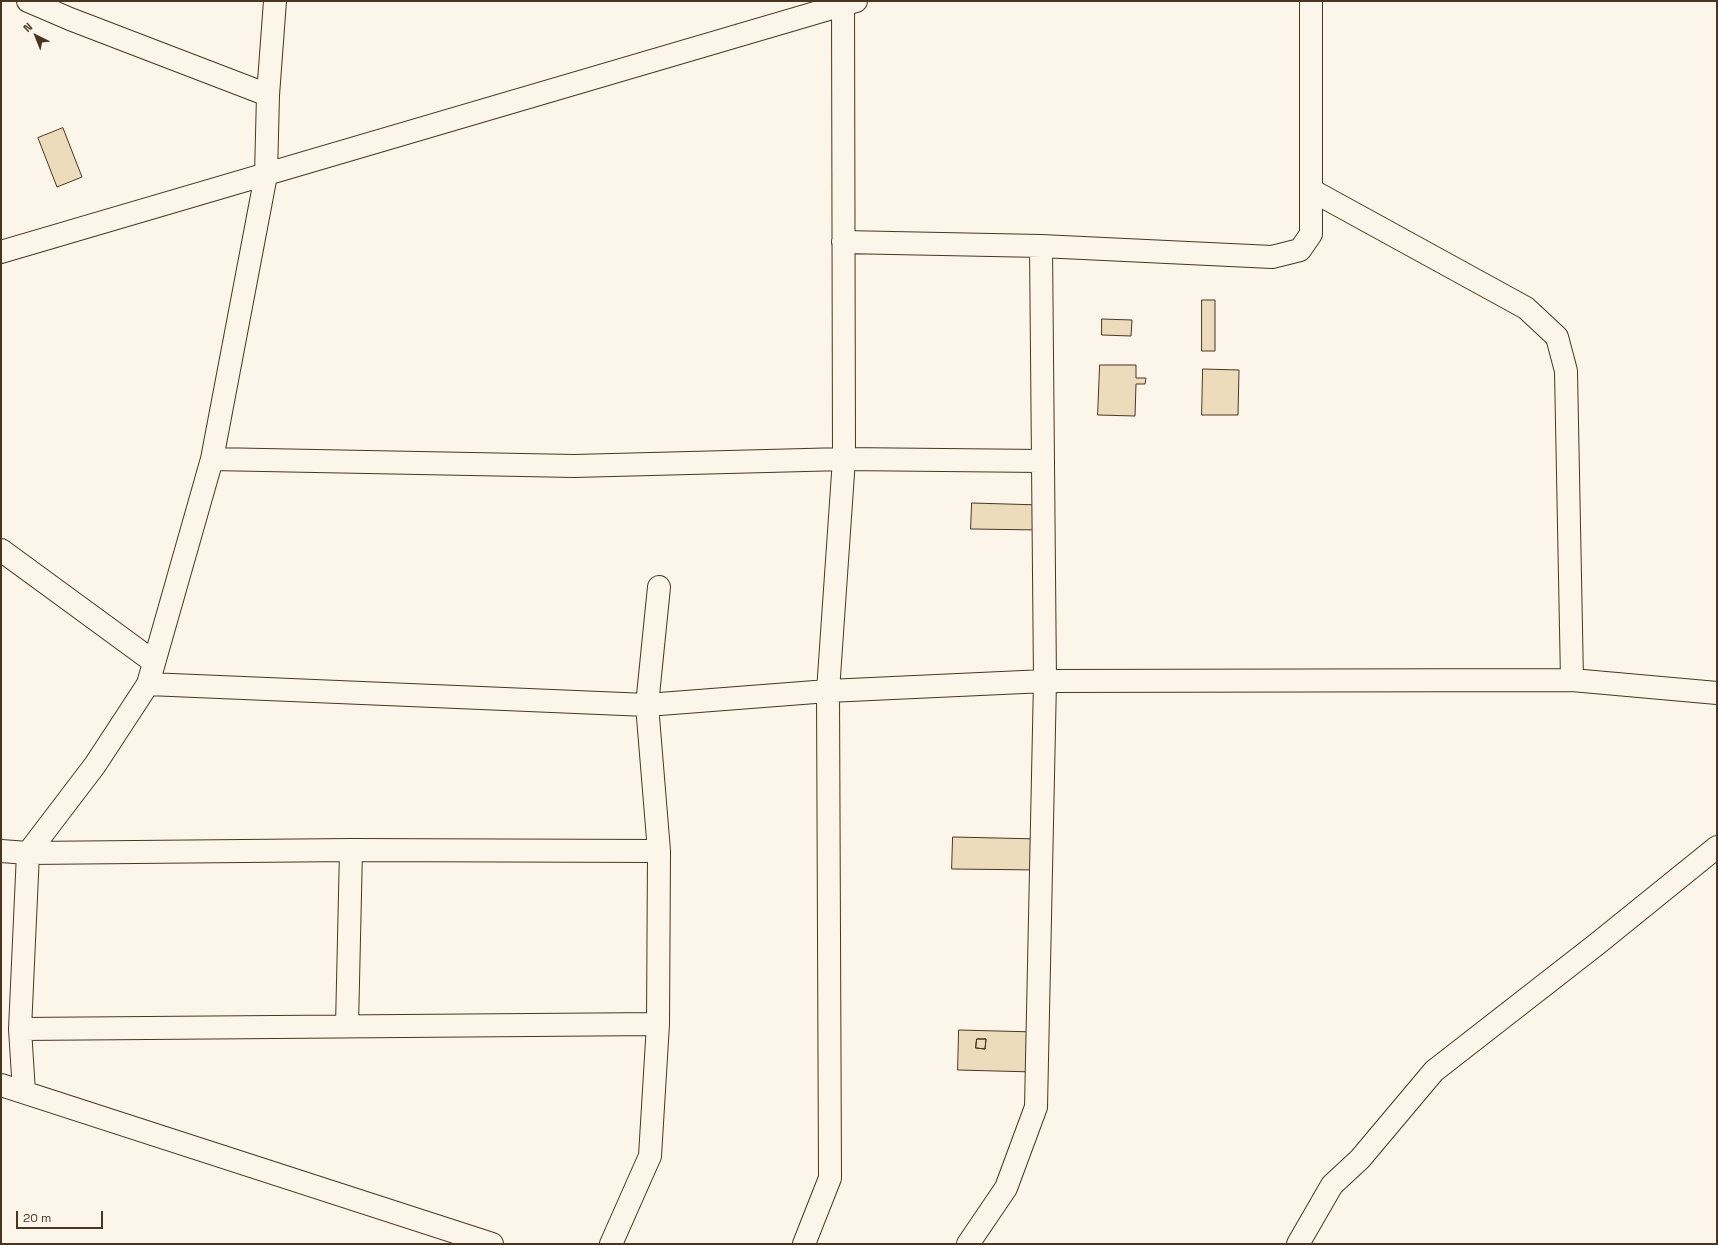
<!DOCTYPE html>
<html>
<head>
<meta charset="utf-8">
<style>
  body { margin:0 }
  #map { position:relative; width:1718px; height:1245px; overflow:hidden; background:#fbf6e9; font-family:"Space Grotesk",sans-serif }
  canvas { display:block }
  .frame { position:absolute; inset:0; border:2px solid #4a3520; pointer-events:none }
  .north { position:absolute; left:16px; top:16px; width:40px; height:40px; -webkit-text-stroke:3px #fbf6e9; paint-order:stroke; rotate:317deg; font-size:11px; font-weight:700; line-height:16px; text-align:center; color:#4a3520 }
  .north::after { content:''; display:block; margin:auto; width:14px; height:18px; background:#4a3520; clip-path:polygon(50% 0,100% 100%,50% 72%,0 100%) }
  .scale { position:absolute; left:16px; top:1211px; width:87px; height:18px; box-sizing:border-box; border:2px solid #4a3520; border-top:0; padding-left:5px; font-size:12px; line-height:14px; white-space:nowrap; color:#4a3520; -webkit-text-stroke:3px #fbf6e9; paint-order:stroke }
</style>
</head>
<body>
<div id="map">
<canvas width="1718" height="1245"></canvas>
<div class="frame"></div>
<div class="north">N</div>
<div class="scale">20 m</div>
</div>
<script>
const c = document.querySelector('canvas').getContext('2d');
c.lineJoin = 'round';
function fillPath(path, color) {
  c.fillStyle = color;
  c.fill(path, 'evenodd');
}
function stroke(path, color, width, dash) {
  c.strokeStyle = color;
  c.lineWidth = width;
  c.lineCap = dash ? 'butt' : 'round';
  c.setLineDash(dash || []);
  c.stroke(path);
}
const building = new Path2D(`
  M 63,128 L 82,177 L 57,187 L 38,138 Z
  M 1202,300 L 1215,300 L 1215,351 L 1202,351 Z
  M 1102,319 L 1132,320 L 1131,336 L 1102,335 Z
  M 1100,365 L 1136,365 L 1136,378 L 1146,378 L 1145,384 L 1136,384 L 1135,416 L 1098,415 Z
  M 1203,369 L 1239,370 L 1238,415 L 1202,415 Z
  M 972,503 L 1041,505 L 1041,530 L 971,529 Z
  M 953,837 L 1040,839 L 1040,870 L 952,869 Z
  M 959,1030 L 1036,1032 L 1034,1072 L 958,1070 ZM 977,1039 L 986,1039 L 985,1049 L 976,1048 Z
  M 977,1039 L 986,1039 L 985,1049 L 976,1048 Z`);
fillPath(building, '#ecdcbc');
stroke(building, '#4a3520', 1);
const minor = new Path2D(`
  M 28,1 L 70,19 L 268,95
  M 1311,190 L 1526,308 L 1557,337 L 1566,371 L 1572,680
  M 843,242 L 1041,246 L 1272,257 L 1300,250 L 1311,234 L 1311,1
  M 1,252 L 856,1
  M 212,459 L 574,466 L 844,459 L 1042,461
  M 1,550 L 154,662
  M 148,684 L 647,705 L 828,691 L 1045,681 L 1572,680 L 1717,693
  M 1,851 L 28,853 L 351,850 L 659,851
  M 347,1026 L 351,850
  M 20,1029 L 658,1024
  M 1,1085 L 492,1244
  M 24,1092 L 20,1029 L 28,853 L 95,765 L 148,684 L 212,459 L 266,175 L 268,95 L 275,1
  M 611,1244 L 650,1156 L 658,1024 L 659,851 L 647,705 L 659,587
  M 804,1244 L 830,1178 L 828,691 L 844,459 L 843,1
  M 968,1244 L 1006,1188 L 1036,1107 L 1045,681 L 1041,246
  M 1298,1244 L 1332,1185 L 1360,1159 L 1434,1071 L 1597,944 L 1717,847`);
stroke(minor, '#4a3520', 24);
stroke(minor, '#fbf6e9', 22);
</script>
</body>
</html>
